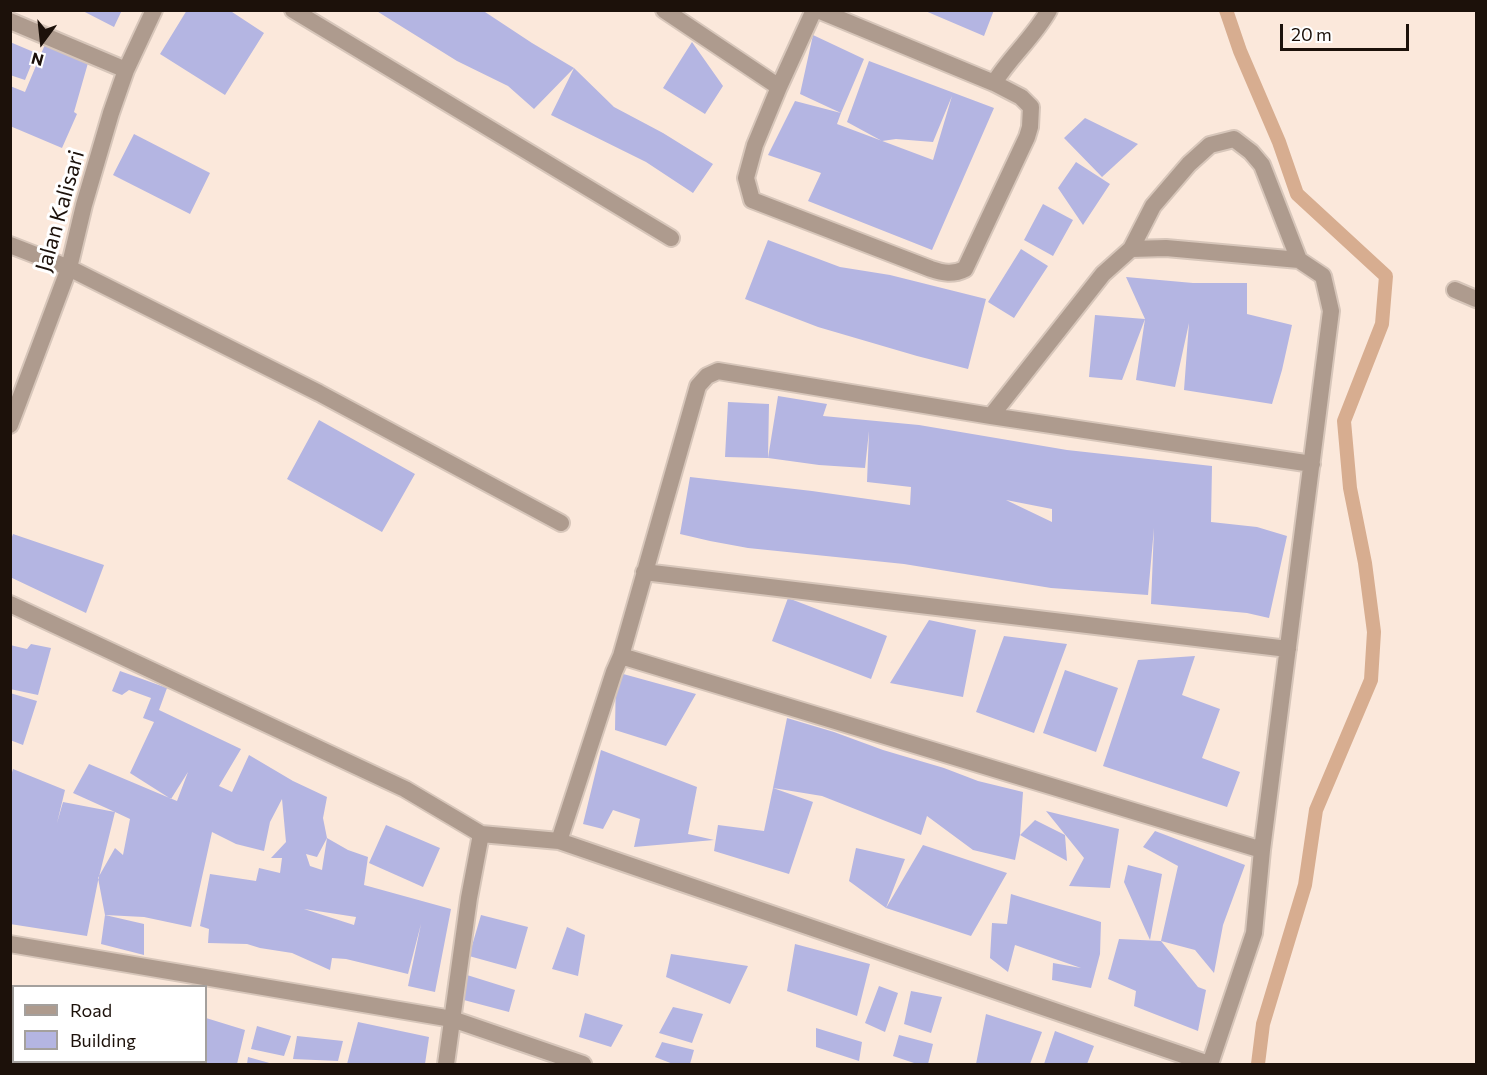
<!DOCTYPE html>
<html>
<head>
<meta charset="utf-8">
<style>
  body { margin:0 }
  #map { position:relative; width:1487px; height:1075px; overflow:hidden; background:#fbe8db; font-family:Commissioner,sans-serif }
  canvas { display:block }
  .frame { position:absolute; inset:0; border:12px solid #1c110a; pointer-events:none }
  .legend { position:absolute; left:12px; top:985px; width:195px; height:78px; box-sizing:border-box; background:#fff; border:2px solid #a4a09d; margin:0; padding:8px 10px; list-style:none; font-size:18px; color:#1c110a }
  .legend li { display:flex; align-items:center; gap:12px; height:30px }
  .legend b { width:30px; border:2px solid #a4a09d }
  .north { position:absolute; left:12px; top:12px; width:60px; height:60px; -webkit-text-stroke:4px #fff; paint-order:stroke; rotate:195deg; font-size:16px; font-weight:700; line-height:24px; text-align:center; color:#1c110a }
  .north::after { content:''; display:block; margin:auto; width:21px; height:27px; background:#1c110a; clip-path:polygon(50% 0,100% 100%,50% 72%,0 100%) }
  .scale { position:absolute; left:1280px; top:24px; width:129px; height:27px; box-sizing:border-box; border:3px solid #1c110a; border-top:0; padding-left:8px; font-size:18px; line-height:21px; white-space:nowrap; color:#1c110a; -webkit-text-stroke:4px #fff; paint-order:stroke }
</style>
</head>
<body>
<div id="map">
<canvas width="1487" height="1075"></canvas>
<div class="frame"></div>
<ul class="legend">
<li><b style="height:8px;background:#ae9b8e"></b>Road</li>
<li><b style="height:16px;background:#b4b5e2"></b>Building</li>
</ul>
<div class="north">N</div>
<div class="scale">20 m</div>
</div>
<script>
const c = document.querySelector('canvas').getContext('2d');
c.lineJoin = 'round';
function stroke(path, color, width, dash) {
  c.strokeStyle = color;
  c.lineWidth = width;
  c.lineCap = dash ? 'butt' : 'round';
  c.setLineDash(dash || []);
  c.stroke(path);
}
function fillPath(path, color) {
  c.fillStyle = color;
  c.fill(path, 'evenodd');
}
function label(font, color, halo, rows, align = 'center') {
  c.font = font + ' Commissioner,sans-serif';
  c.lineWidth = 6;
  c.setLineDash([]);
  c.textBaseline = 'middle';
  c.strokeStyle = halo;
  c.fillStyle = color;
  for (const [text, x, y, turn = 0] of rows) {
    c.save();
    c.translate(x, y);
    c.rotate((+turn || 0) * Math.PI / 180);
    c.textAlign = isNaN(turn) ? turn : align;
    if (halo) c.strokeText(text, 0, 0);
    c.fillText(text, 0, 0);
    c.restore();
  }
}
stroke(new Path2D(`
  M 1226,10 L 1240,51 L 1279,142 L 1297,194 L 1386,276 L 1382,324 L 1344,421 L 1350,488 L 1365,563 L 1374,632 L 1371,680 L 1316,810 L 1305,885 L 1263,1024 L 1258,1064`), '#d7ad90', 14);
fillPath(new Path2D(`
  M 81,10 L 122,10 L 114,27 Z
  M 187,10 L 229,10 L 264,33 L 225,95 L 160,54 Z
  M 375,10 L 482,10 L 532,43 L 574,68 L 614,107 L 663,133 L 713,164 L 693,193 L 646,162 L 551,115 L 574,68 L 534,109 L 508,86 L 457,61 Z
  M 923,10 L 994,10 L 984,36 Z
  M 813,35 L 864,59 L 841,113 L 800,94 Z
  M 10,42 L 36,53 L 25,80 L 10,75 Z
  M 46,42 L 88,63 L 74,112 L 77,114 L 62,148 L 10,126 L 10,86 L 25,92 Z
  M 692,42 L 723,86 L 705,114 L 663,88 Z
  M 869,61 L 994,108 L 932,250 L 808,201 L 821,173 L 768,155 L 795,101 L 841,113 L 837,124 L 933,160 L 952,96 L 933,142 L 896,139 L 882,141 L 847,122 Z
  M 1085,118 L 1138,144 L 1102,177 L 1064,138 Z
  M 134,134 L 210,173 L 190,214 L 113,175 Z
  M 1076,162 L 1110,184 L 1083,225 L 1058,188 Z
  M 1043,204 L 1073,220 L 1053,256 L 1024,240 Z
  M 768,240 L 840,267 L 890,275 L 986,299 L 968,369 L 917,356 L 818,327 L 745,299 Z
  M 1021,249 L 1048,266 L 1014,318 L 988,302 Z
  M 1126,277 L 1193,283 L 1247,283 L 1247,314 L 1292,325 L 1282,370 L 1272,404 L 1184,390 L 1189,323 L 1175,387 L 1136,380 L 1145,319 Z
  M 1095,315 L 1145,319 L 1122,380 L 1089,377 Z
  M 778,396 L 827,404 L 823,416 L 919,425 L 1067,450 L 1212,466 L 1211,522 L 1257,527 L 1287,536 L 1269,618 L 1247,613 L 1151,604 L 1154,528 L 1148,595 L 1051,588 L 904,564 L 748,548 L 710,541 L 680,534 L 690,477 L 812,491 L 910,505 L 911,487 L 867,482 L 869,431 L 865,468 L 819,465 L 768,458 L 725,457 L 728,402 L 769,404 L 768,458 ZM 1006,500 L 1052,509 L 1052,522 Z
  M 319,420 L 415,474 L 382,532 L 287,479 Z
  M 13,534 L 104,565 L 86,613 L 10,577 L 10,542 Z
  M 788,598 L 887,636 L 871,679 L 772,641 Z
  M 929,620 L 976,630 L 963,697 L 890,683 Z
  M 1004,636 L 1067,644 L 1034,733 L 976,712 Z
  M 31,644 L 51,648 L 38,695 L 10,689 L 10,645 L 27,649 Z
  M 1195,656 L 1182,695 L 1220,709 L 1202,758 L 1240,772 L 1227,807 L 1103,766 L 1138,660 Z
  M 1065,670 L 1118,688 L 1096,752 L 1043,733 Z
  M 120,671 L 167,688 L 159,710 L 241,749 L 219,786 L 232,792 L 249,755 L 293,781 L 327,797 L 323,818 L 327,838 L 317,857 L 306,854 L 310,866 L 322,870 L 327,838 L 348,850 L 368,857 L 364,885 L 451,909 L 435,992 L 408,986 L 421,924 L 408,974 L 346,959 L 332,958 L 330,970 L 292,953 L 260,948 L 247,944 L 208,943 L 209,929 L 200,926 L 210,874 L 256,881 L 259,868 L 280,873 L 282,858 L 271,858 L 286,842 L 282,799 L 270,822 L 264,851 L 236,844 L 212,832 L 191,927 L 144,917 L 105,915 L 98,878 L 115,848 L 123,855 L 130,819 L 115,812 L 98,881 L 87,936 L 10,924 L 10,779 L 13,769 L 65,790 L 57,823 L 63,802 L 115,812 L 73,793 L 89,764 L 172,799 L 177,801 L 188,772 L 171,799 L 130,773 L 154,722 L 143,718 L 151,698 L 129,690 L 122,695 L 112,691 ZM 304,909 L 356,917 L 354,925 Z
  M 616,672 L 696,694 L 666,746 L 615,730 Z
  M 10,693 L 37,701 L 23,745 L 10,740 Z
  M 787,718 L 834,732 L 883,750 L 944,768 L 978,781 L 1023,792 L 1020,835 L 1035,820 L 1065,835 L 1067,861 L 1020,835 L 1015,860 L 973,850 L 927,816 L 921,835 L 822,796 L 773,788 Z
  M 601,750 L 697,787 L 688,834 L 714,840 L 634,847 L 640,819 L 613,810 L 603,829 L 583,824 Z
  M 773,788 L 813,802 L 789,874 L 714,851 L 718,825 L 764,831 Z
  M 1046,811 L 1119,829 L 1110,888 L 1069,886 L 1084,858 Z
  M 386,825 L 440,848 L 423,887 L 369,863 Z
  M 1155,831 L 1245,865 L 1223,925 L 1214,973 L 1195,950 L 1161,941 L 1178,866 L 1143,847 Z
  M 923,845 L 1007,873 L 971,936 L 886,908 L 849,881 L 856,848 L 905,859 L 886,908 Z
  M 1128,865 L 1162,874 L 1150,940 L 1124,882 Z
  M 1011,894 L 1101,922 L 1100,954 L 1091,988 L 1052,980 L 1053,963 L 1081,968 L 1015,945 L 1008,972 L 990,958 L 992,923 L 1007,924 Z
  M 105,915 L 144,924 L 144,955 L 101,944 Z
  M 481,915 L 528,927 L 516,969 L 469,956 Z
  M 567,927 L 585,935 L 578,976 L 552,969 Z
  M 1119,939 L 1161,941 L 1198,987 L 1206,990 L 1198,1031 L 1134,1006 L 1136,991 L 1108,979 Z
  M 795,944 L 870,964 L 857,1016 L 787,991 Z
  M 671,954 L 748,966 L 730,1004 L 666,977 Z
  M 467,975 L 515,990 L 509,1012 L 460,999 Z
  M 10,986 L 14,986 L 14,1029 L 10,1029 Z
  M 879,986 L 898,993 L 885,1032 L 865,1023 Z
  M 911,991 L 942,997 L 931,1033 L 904,1024 Z
  M 673,1007 L 703,1014 L 692,1043 L 659,1033 Z
  M 585,1013 L 623,1025 L 611,1047 L 579,1037 Z
  M 986,1014 L 1042,1032 L 1030,1064 L 976,1064 Z
  M 206,1018 L 245,1030 L 237,1064 L 179,1064 L 180,1062 L 206,1062 Z
  M 358,1022 L 429,1037 L 425,1064 L 347,1064 Z
  M 257,1026 L 291,1036 L 284,1056 L 251,1049 Z
  M 816,1028 L 862,1042 L 859,1061 L 816,1047 Z
  M 1055,1031 L 1094,1046 L 1087,1064 L 1044,1064 Z
  M 899,1035 L 933,1044 L 928,1064 L 917,1064 L 893,1056 Z
  M 297,1036 L 343,1041 L 338,1061 L 293,1059 Z
  M 662,1042 L 694,1050 L 690,1064 L 673,1064 L 655,1057 Z
  M 248,1057 L 273,1064 L 247,1064 Z`), '#b4b5e2');
const minor = new Path2D(`
  M 293,10 L 671,238
  M 664,10 L 779,87
  M 814,10 L 779,87 L 755,145 L 746,178 L 752,200 L 931,269 C 943,273 953,275 965,269 L 1027,137 L 1030,127 L 1031,107 L 1021,97 L 994,83 L 818,10
  M 10,21 L 126,70
  M 994,83 C 1010,57 1034,37 1049,10
  M 10,245 L 69,268 L 319,393 L 561,523
  M 1131,249 L 1153,206 L 1189,164 L 1210,145 L 1234,139 L 1251,152 L 1262,165 L 1299,260
  M 1455,290 L 1476,299
  M 991,416 L 1103,274 L 1131,249 L 1166,248 L 1299,260 L 1323,276 L 1331,311 L 1262,850 L 1254,933 L 1210,1064
  M 10,425 L 69,268 L 84,205 L 111,113 L 126,70 L 154,10
  M 644,572 L 1288,649
  M 10,604 L 405,789 L 481,834 L 559,841 L 1209,1064
  M 621,656 L 1262,850
  M 559,841 L 614,672 L 621,656 L 698,386 L 707,376 L 718,371 L 991,416 L 1312,464
  M 10,944 L 452,1019 L 583,1064
  M 446,1064 L 469,898 L 481,834`);
stroke(minor, '#d7c6ba', 20);
stroke(minor, '#ae9b8e', 16);
label('22px', '#1c110a', '#fff', [
  ["Jalan Kalisari",60,211,-74]
]);
</script>
</body>
</html>
